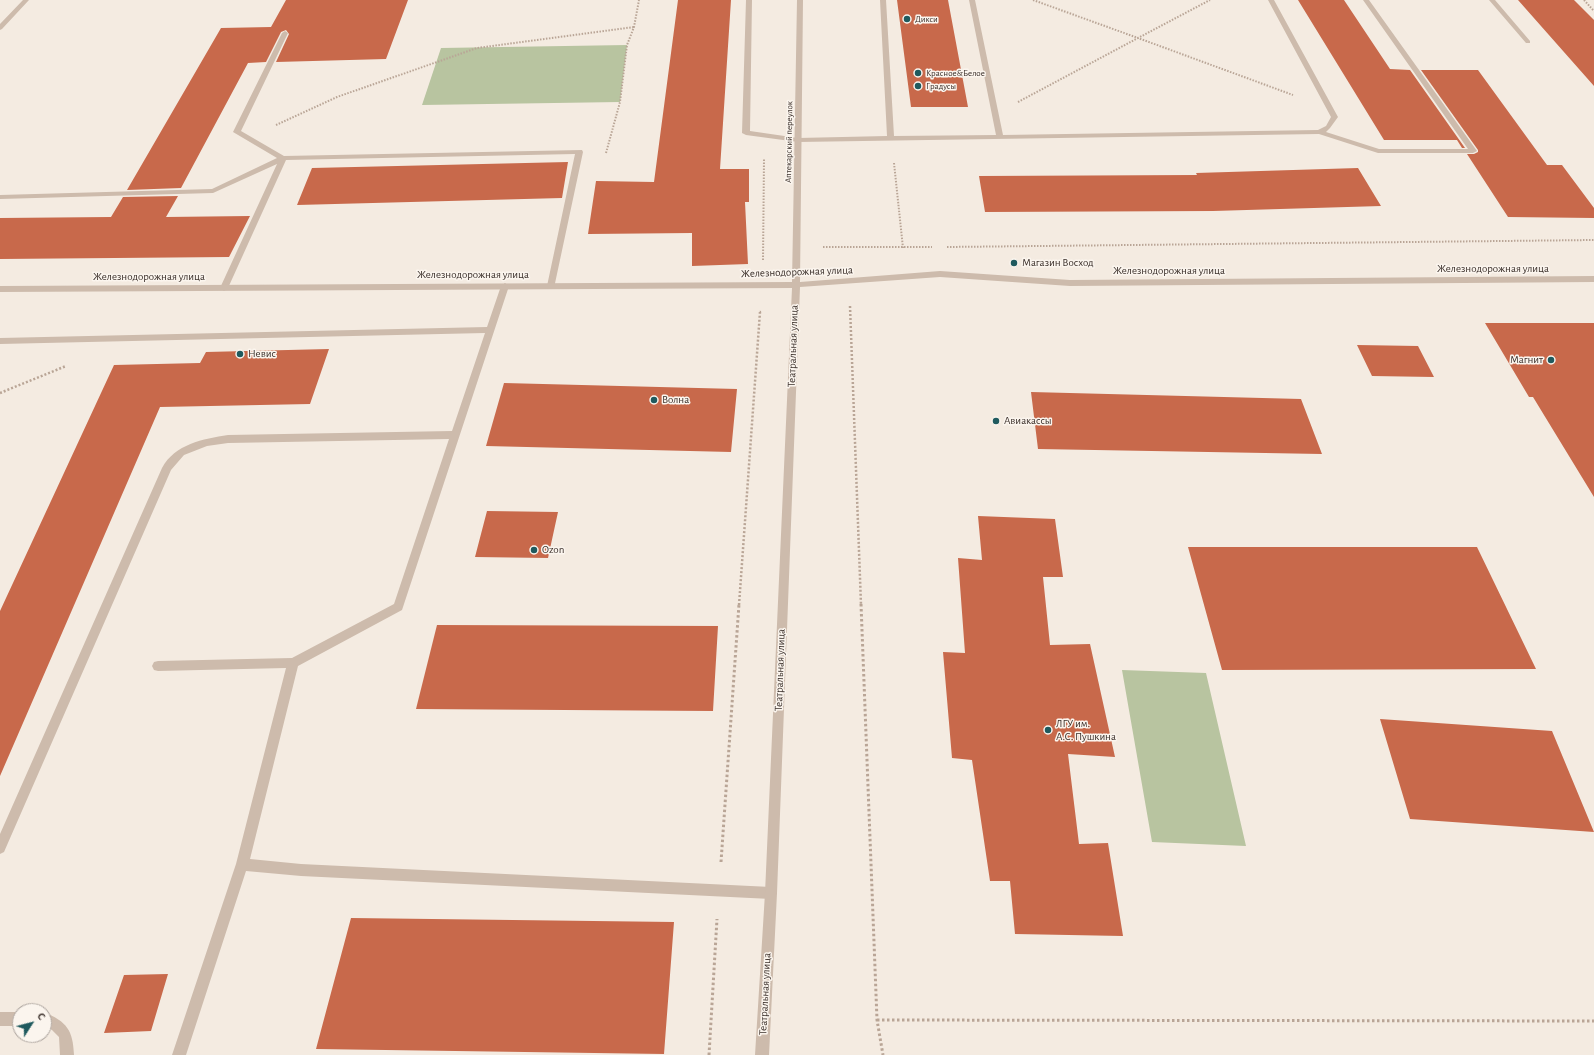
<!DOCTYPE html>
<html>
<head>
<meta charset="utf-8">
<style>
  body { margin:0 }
  #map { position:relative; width:1594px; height:1055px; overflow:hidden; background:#f4ebe1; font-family:"Alegreya Sans",sans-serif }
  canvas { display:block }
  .north { position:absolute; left:12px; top:1003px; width:40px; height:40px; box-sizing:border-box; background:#fbf5ee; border:1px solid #aea6a0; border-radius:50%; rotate:54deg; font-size:11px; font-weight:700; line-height:16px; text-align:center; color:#3b302b }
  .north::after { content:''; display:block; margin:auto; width:14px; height:18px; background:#1f5a5e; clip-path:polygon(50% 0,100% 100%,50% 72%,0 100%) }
</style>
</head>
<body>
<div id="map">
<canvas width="1594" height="1055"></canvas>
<div class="north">С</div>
</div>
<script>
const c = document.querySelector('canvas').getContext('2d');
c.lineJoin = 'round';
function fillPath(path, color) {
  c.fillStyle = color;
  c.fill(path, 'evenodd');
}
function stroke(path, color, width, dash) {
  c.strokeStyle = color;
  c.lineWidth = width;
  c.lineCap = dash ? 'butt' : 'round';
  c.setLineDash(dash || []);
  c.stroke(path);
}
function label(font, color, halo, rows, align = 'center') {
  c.font = font + ' "Alegreya Sans",sans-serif';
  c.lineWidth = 3;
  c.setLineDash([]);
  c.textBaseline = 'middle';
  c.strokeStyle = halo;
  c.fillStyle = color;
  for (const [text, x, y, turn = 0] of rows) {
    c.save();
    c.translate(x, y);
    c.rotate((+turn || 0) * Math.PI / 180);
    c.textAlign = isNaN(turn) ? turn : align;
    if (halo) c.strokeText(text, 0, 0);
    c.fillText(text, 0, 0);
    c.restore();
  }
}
fillPath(new Path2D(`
  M 627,45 L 620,102 L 422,105 L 441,48 Z
  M 1122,670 L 1206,673 L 1246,846 L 1152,842 Z`), '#b8c4a0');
fillPath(new Path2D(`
  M 286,0 L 408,0 L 386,59 L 276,62 L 289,34 L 286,30 L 281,32 L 266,62 L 248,63 L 181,188 L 127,190 L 221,28 L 271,27 Z
  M 678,0 L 731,0 L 720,169 L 749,169 L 749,202 L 745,202 L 748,264 L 692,266 L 692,233 L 588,234 L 596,181 L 654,182 Z
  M 897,0 L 948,0 L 968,107 L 911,107 Z
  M 1298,0 L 1344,0 L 1390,69 L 1410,70 L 1465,148 L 1462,148 L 1457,140 L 1384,140 Z
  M 1518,0 L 1574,0 L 1594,20 L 1594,86 Z
  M 1421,70 L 1478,70 L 1547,165 L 1562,165 L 1594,208 L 1594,218 L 1508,217 L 1467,154 L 1474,154 L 1478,152 L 1478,150 Z
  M 568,162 L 562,198 L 297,205 L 312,168 Z
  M 1358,168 L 1381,206 L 1213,211 L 985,212 L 979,176 L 1197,175 L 1196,173 Z
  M 178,196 L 166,217 L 250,216 L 229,257 L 0,259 L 0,218 L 111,217 L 123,197 Z
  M 1485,323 L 1594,323 L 1594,497 L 1533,397 L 1529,397 Z
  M 1357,345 L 1418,346 L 1434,377 L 1372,376 Z
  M 329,349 L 310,404 L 160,407 L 0,776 L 0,611 L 114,365 L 200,363 L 206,352 Z
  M 504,383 L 737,389 L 731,452 L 486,446 Z
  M 1031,392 L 1301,399 L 1322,454 L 1038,449 Z
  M 487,511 L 558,512 L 548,558 L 475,557 Z
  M 978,516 L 1055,519 L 1063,577 L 1043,577 L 1050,645 L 1090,644 L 1115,757 L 1068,754 L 1079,844 L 1108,843 L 1123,936 L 1015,934 L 1010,881 L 990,881 L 972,760 L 952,758 L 943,652 L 965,653 L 958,558 L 982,560 Z
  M 1188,547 L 1477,547 L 1536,669 L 1222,670 Z
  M 437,625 L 718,626 L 713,711 L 416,709 Z
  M 1380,719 L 1552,731 L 1594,832 L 1410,819 Z
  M 351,918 L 674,922 L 664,1054 L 316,1049 Z
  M 168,974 L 151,1031 L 104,1033 L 124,975 Z`), '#c8694b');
stroke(new Path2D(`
  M 1033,0 L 1138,38 L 1210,0
  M 1584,0 L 1594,11
  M 1018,102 L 1138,38 L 1293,95
  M 276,125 L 337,97 L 477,48 L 634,27
  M 606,153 L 620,102 L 627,45 L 634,27 L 639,0
  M 894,163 L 903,248
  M 823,247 L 932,247
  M 947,247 L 1594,240
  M 763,260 L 764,159`), '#b9a596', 2, [1.5, 1.5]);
stroke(new Path2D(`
  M 850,306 L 861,605
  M 0,393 L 66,366
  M 739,605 L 760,312 L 758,312`), '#b9a596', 2.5, [2, 2]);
stroke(new Path2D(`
  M 861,604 L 877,1020 L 883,1055
  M 721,862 L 739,604
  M 877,1020 L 1594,1021
  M 709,1055 L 717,919`), '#b9a596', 3, [2.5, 2.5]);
fillPath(new Path2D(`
  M 23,0 L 29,0 L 2,29 L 0,30 L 0,24 Z
  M 746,0 L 752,0 L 750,131 L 798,138 L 887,136 L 880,0 L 886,0 L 894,136 L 996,135 L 969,0 L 975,0 L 1003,135 L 1318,130 L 1326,126 L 1331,117 L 1268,0 L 1274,0 L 1338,117 L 1330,128 L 1326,132 L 1379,149 L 1468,149 L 1363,0 L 1369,0 L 1477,151 L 1473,153 L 1378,153 L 1319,134 L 798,142 L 746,135 L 742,133 Z
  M 1489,0 L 1495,0 L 1530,41 L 1530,43 L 1526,43 Z
  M 285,31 L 288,33 L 241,131 L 284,156 L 582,150 L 583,152 L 554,288 L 551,289 L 547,286 L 575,154 L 286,160 L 228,288 L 224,291 L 220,288 L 277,164 L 213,193 L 0,199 L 0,195 L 212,189 L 277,158 L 233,132 L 282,33 Z
  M 505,283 L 509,286 L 403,607 L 402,610 L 298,666 L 250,859 L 301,864 L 771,887 L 775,889 L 777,893 L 775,897 L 771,899 L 301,876 L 246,871 L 186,1055 L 172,1055 L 236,864 L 286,668 L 158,671 L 154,670 L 152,666 L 154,662 L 158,661 L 292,658 L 394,604 L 449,439 L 228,443 L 207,446 L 184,455 L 171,470 L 4,852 L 0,854 L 0,834 L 162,468 C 175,444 203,439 228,435 L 452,431 L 485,333 L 0,344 L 0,338 L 487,327 L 501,286 Z
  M 0,1012 L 20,1012 L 20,1026 L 0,1026 Z
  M 44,1012 C 67,1022 73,1030 74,1055 L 60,1055 L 59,1037 L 52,1030 L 44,1026 Z`), '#cdbbac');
fillPath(new Path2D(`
  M 797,0 L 803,0 L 800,282 L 940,271 L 1070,280 L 1594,276 L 1594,282 L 1070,286 L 940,277 L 800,287 L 777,893 L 769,1055 L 755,1055 L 765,893 L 792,288 L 0,292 L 0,286 L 792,282 Z`), '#cdbbac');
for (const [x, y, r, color] of [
  [907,19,4,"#1f5a5e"],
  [918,73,4,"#1f5a5e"],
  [918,86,4,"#1f5a5e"],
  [1014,263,4,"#1f5a5e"],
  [240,354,4,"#1f5a5e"],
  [1551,360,4,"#1f5a5e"],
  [654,400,4,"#1f5a5e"],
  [996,421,4,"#1f5a5e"],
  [534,550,4,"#1f5a5e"],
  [1048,730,4,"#1f5a5e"]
]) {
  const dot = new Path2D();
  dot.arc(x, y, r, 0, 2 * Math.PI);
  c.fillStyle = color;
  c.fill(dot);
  stroke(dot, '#fbf5ee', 1.5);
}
label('9px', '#3b302b', '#fbf5ee', [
  ["Дикси",915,19],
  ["Красное&Белое",926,73],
  ["Градусы",926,86]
], 'left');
label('9px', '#3b302b', '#fbf5ee', [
  ["Аптекарский переулок",789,142,-89]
]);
label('11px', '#3b302b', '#fbf5ee', [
  ["Магазин Восход",1022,263],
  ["Невис",248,354],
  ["Магнит",1543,360,"right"],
  ["Волна",662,400],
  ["Авиакассы",1004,421],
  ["Ozon",542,550],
  ["ЛГУ им.",1056,724],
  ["А.С. Пушкина",1056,737]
], 'left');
label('11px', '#3b302b', '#fbf5ee', [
  ["Железнодорожная улица",1493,269],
  ["Железнодорожная улица",1169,271],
  ["Железнодорожная улица",797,272,-2],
  ["Железнодорожная улица",473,275],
  ["Железнодорожная улица",149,277],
  ["Театральная улица",793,346,-88],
  ["Театральная улица",780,670,-88],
  ["Театральная улица",765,994,-87]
]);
</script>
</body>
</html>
